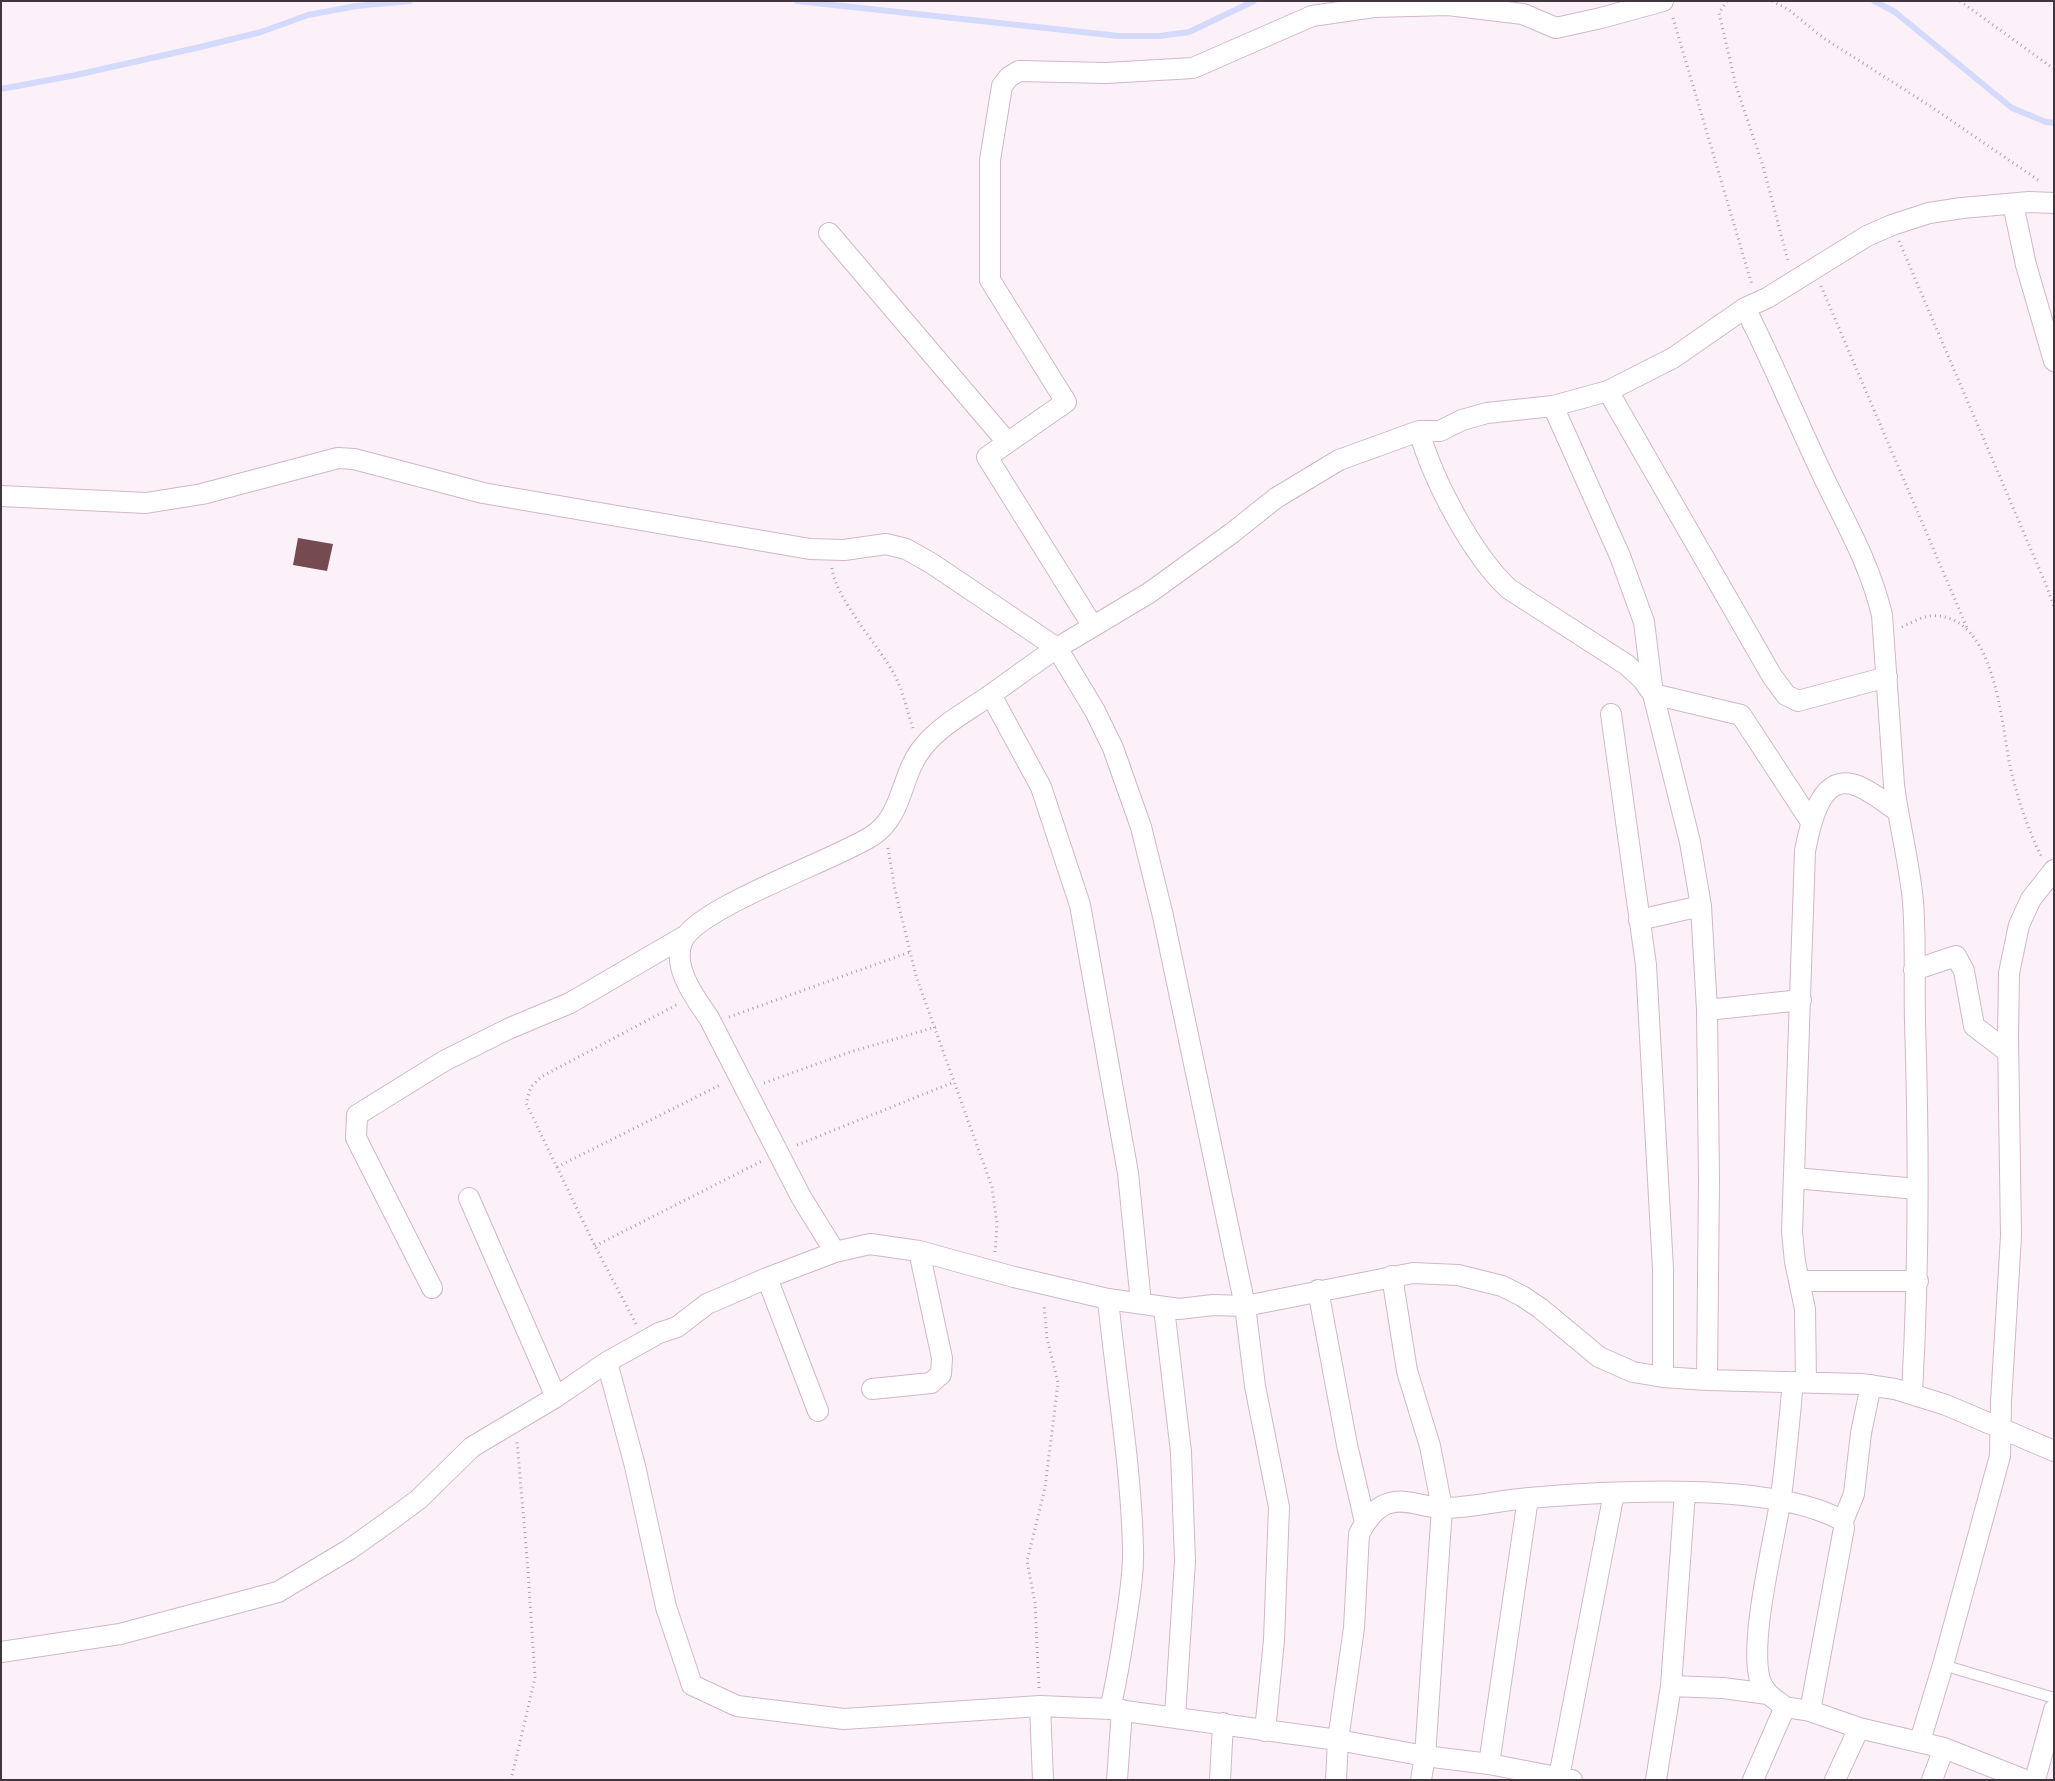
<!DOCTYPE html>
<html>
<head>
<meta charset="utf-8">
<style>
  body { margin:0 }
  #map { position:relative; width:2055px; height:1781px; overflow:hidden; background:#fcf1f8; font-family:"Golos Text",sans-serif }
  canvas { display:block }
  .frame { position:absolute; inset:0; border:2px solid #41363d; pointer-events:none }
</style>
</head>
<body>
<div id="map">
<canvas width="2055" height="1781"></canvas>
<div class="frame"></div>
</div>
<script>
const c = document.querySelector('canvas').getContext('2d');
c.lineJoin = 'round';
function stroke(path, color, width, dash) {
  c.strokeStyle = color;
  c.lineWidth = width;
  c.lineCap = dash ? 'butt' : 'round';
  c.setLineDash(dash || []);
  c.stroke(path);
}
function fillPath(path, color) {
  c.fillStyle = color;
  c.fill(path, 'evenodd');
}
stroke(new Path2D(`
  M 797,1 L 1119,36 L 1159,36 L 1189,32 L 1254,1
  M 1874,1 L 1895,12 L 2012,108 L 2046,122 L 2054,123
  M 1,89 L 76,75 L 196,48 L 261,32 L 308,15 L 356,6 L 410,1`), '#d3dafc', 6);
fillPath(new Path2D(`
  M 298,538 L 333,544 L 327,571 L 293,565 Z`), '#764b4f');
const service = new Path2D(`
  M 1943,1665 L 2054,1698`);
const minor = new Path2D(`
  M 2013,204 L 2026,265 L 2054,361
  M 829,233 L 1007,442
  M 1745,308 C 1771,358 1792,410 1816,461 C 1840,514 1868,557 1882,615 L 1894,785 C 1899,824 1909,861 1913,901 C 1916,941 1914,982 1915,1022 C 1919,1146 1919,1269 1912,1393
  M 1608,391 L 1772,676 L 1786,695 L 1798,701 L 1887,677
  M 1553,406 L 1620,556 L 1644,622 L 1653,694 L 1741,715 L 1811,822
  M 1419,431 C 1433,480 1472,555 1509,589 L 1627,665 L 1643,680 L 1653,694 L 1690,842 L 1701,906 L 1707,1010 L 1709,1180 L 1707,1380
  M 1,496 L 146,503 L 202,494 L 338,458 L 354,459 L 483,493 L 810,549 L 844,550 L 886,544 L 906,549 L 931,563 L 1057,648 L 1149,593 L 1232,533 L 1276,498 L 1339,460 L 1419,431 L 1440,431 L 1462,420 L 1487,413 L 1553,406 L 1608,391 L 1673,358 L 1745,308 L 1767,298 L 1867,236 L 1892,225 L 1929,213 L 1962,208 L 2029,202 L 2054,203
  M 1092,625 L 987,457 L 1066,402 L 990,280 L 990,160 L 1002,86 L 1009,77 L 1019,71 L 1106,73 L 1193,68 L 1312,16 L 1374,7 L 1448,5 L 1523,14 L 1556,28 L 1601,18 L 1663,1
  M 991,695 L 1041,787 L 1080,905 L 1128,1173 L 1141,1303
  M 1611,714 L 1646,965 L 1663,1269 L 1663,1377
  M 1639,920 L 1701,906
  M 1914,970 L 1956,956 L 1964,971 L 1974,1026 L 2008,1052
  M 1707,1010 L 1801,1000
  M 1795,1178 L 1917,1189
  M 469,1198 L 556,1397
  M 1392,1276 L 1407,1371 L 1430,1446 L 1442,1508 L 1425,1756 L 1421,1780
  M 767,1278 L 818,1411
  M 1799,1281 L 1918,1281
  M 432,1288 L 356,1138 L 357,1115 L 444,1061 L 508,1029 L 570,1003 L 685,936
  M 1318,1290 L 1347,1445 L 1365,1522
  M 1108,1299 C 1116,1382 1131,1464 1133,1548 C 1134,1577 1128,1605 1124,1634 C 1120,1660 1116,1684 1110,1709
  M 1164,1308 L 1181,1452 L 1185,1561 L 1175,1716
  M 607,1362 L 635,1466 L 666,1607 L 692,1685 L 737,1706 L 844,1719 L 1040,1706 L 1110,1709 L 1338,1740 L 1425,1756 L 1489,1764 L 1572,1780
  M 1806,1382 L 1805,1309 L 1795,1262 L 1792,1232 L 1805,851 C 1810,826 1820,770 1858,786 C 1872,792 1885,802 1897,811
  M 872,1389 L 931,1383 L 941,1374 L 942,1358 L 919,1251
  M 1843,1521 L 1854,1494 L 1861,1433 L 1871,1385
  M 1,1652 L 120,1634 L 278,1592 L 350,1549 L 388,1522 L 419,1499 L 472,1447 L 556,1397 L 607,1362 L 659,1333 L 677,1327 L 707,1304 L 767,1278 L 835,1252
  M 1671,1686 L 1723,1688 L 1768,1694
  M 1040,1706 L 1043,1780
  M 1785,1707 C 1775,1699 1764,1693 1760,1680 C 1749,1641 1773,1546 1780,1503 C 1786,1463 1789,1422 1793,1382
  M 1265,1731 L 1274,1640 L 1279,1507 L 1255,1386 L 1245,1306 L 1163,916 L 1141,827 L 1113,748 L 1095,711 L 1057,648 C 1034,663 1012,680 989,696 C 966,712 941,725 923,747 C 900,775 904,815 872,836 C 835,860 695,908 682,942 C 672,968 696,999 709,1018 L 801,1197 L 835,1252 L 870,1244 L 919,1251 L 1014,1277 L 1108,1299 L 1179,1309 L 1213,1305 L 1245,1306 L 1413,1273 L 1458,1275 L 1502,1286 L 1522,1296 L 1540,1308 L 1599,1357 L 1633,1372 L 1663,1377 L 1707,1380 L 1861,1384 L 1895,1389 L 1946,1405 L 2054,1451
  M 1920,1741 L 1943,1665 L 2000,1456 L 2001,1402 L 2011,1236 L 2008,1037 L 2009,973 L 2019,925 L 2031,899 L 2054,870
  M 1489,1764 L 1528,1498
  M 1559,1777 L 1614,1493
  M 1117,1780 L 1122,1710
  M 1220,1780 L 1223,1723
  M 1336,1780 L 1338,1740 L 1354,1628 L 1359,1534 C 1365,1522 1376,1506 1390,1503 C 1407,1498 1425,1508 1442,1508 C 1471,1508 1500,1500 1529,1498 C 1611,1491 1772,1481 1843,1521 L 1844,1528 L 1810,1711
  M 1656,1780 L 1671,1686 L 1685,1492
  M 1753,1780 L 1785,1707 L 1810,1711 L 1859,1728 L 1944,1748 L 2025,1780
  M 1835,1780 L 1859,1728
  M 1932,1780 L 1944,1748
  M 2035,1780 L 2054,1710`);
stroke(service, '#d2b7c8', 12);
stroke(minor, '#d2b7c8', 22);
stroke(new Path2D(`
  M 1727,1 L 1719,13 L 1736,86 L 1763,166 L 1788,261
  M 1772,1 L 1789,10 L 1822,37 L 1927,104 L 2041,182
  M 1960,1 L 2054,69
  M 1673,18 L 1752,285
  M 1899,241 L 2047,587 L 2054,607
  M 1821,286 L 1968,630
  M 832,568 C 835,598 879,646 894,674 C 903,690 907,711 913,728
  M 1902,627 C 1910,623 1921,617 1930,616 C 1995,611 2001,722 2010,766 C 2017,797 2027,827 2041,856
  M 888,848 L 895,890 L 916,976 L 992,1187 L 997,1224 L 995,1253
  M 729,1017 L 910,952
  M 764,1083 L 850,1052 L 936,1027
  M 797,1145 L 954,1082
  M 557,1167 L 722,1084
  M 595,1246 L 762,1161
  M 636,1324 L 595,1246 L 526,1103 L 531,1087 L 541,1077 L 678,1004
  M 1039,1688 L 1035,1603 L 1027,1561 L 1045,1488 L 1058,1383 L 1047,1338 L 1044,1305
  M 511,1780 L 535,1678 L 528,1570 L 517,1441`), '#afa4ab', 3, [1, 4]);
stroke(service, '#fff', 10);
stroke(minor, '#fff', 20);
</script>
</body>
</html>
